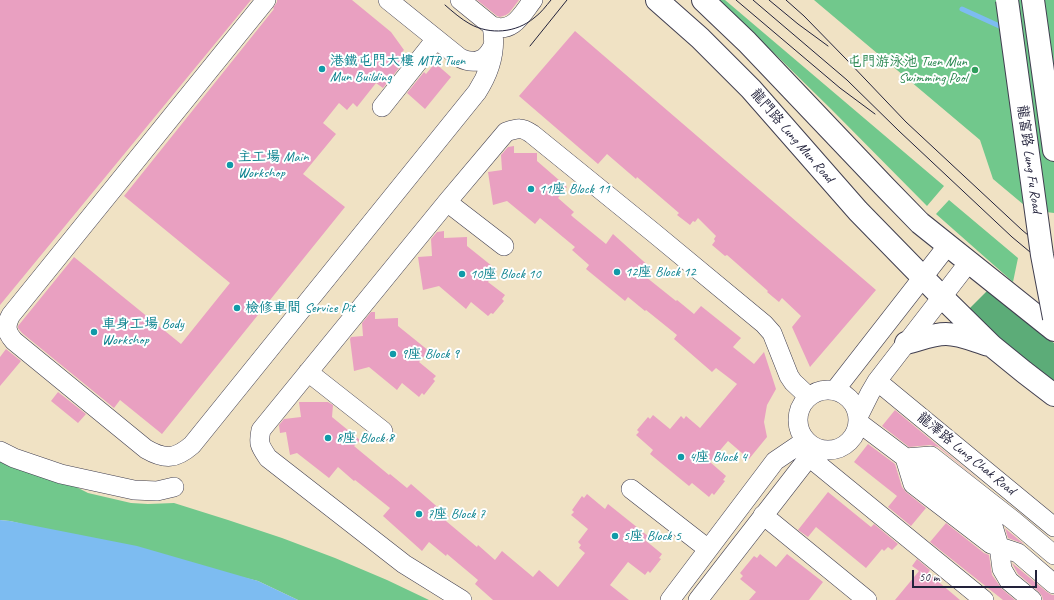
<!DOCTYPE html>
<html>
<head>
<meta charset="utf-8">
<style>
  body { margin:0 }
  #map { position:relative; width:1054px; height:600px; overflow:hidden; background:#f0e2c4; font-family:Caveat,sans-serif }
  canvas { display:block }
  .scale { position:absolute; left:912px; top:570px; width:125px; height:18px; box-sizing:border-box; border:2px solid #22223b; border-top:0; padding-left:5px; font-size:12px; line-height:14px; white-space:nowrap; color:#22223b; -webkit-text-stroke:3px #fff; paint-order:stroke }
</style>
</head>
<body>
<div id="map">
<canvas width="1054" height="600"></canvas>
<div class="scale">50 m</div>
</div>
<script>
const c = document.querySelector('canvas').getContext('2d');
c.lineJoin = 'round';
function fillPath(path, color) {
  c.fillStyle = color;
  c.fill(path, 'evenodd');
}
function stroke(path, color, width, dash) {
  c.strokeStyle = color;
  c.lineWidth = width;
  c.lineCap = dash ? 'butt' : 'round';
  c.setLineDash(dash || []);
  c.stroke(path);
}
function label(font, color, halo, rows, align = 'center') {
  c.font = font + ' Caveat,"LXGW WenKai TC",sans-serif';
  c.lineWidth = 4;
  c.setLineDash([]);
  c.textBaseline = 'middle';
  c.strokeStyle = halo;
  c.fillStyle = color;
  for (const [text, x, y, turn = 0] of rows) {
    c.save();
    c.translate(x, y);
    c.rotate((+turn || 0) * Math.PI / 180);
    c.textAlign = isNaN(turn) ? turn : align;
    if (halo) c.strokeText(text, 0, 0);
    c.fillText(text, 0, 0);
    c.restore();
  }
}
fillPath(new Path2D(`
  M 717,0 L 725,0 L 944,186 L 927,206 L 831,109 L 778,57 Z
  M 814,0 L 1054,0 L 1054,213 L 1030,210 L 993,179 L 980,140 Z
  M 949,200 L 1018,258 L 1013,282 L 936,214 Z
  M 0,448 L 88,493 L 131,503 L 148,504 L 174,503 L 228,520 L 282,538 L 335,558 L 387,580 L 429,600 L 298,600 L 258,581 L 10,521 L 0,520 Z`), '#71c88c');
fillPath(new Path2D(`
  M 988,290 L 1054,343 L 1054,383 L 999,338 L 968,310 Z`), '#5cac78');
fillPath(new Path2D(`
  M 0,520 L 10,521 L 137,546 L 258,581 L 298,600 L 0,600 Z`), '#7dbcf1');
stroke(new Path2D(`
  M 962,9 L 1006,29`), '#7dbcf1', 5);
fillPath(new Path2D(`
  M 0,0 L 251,0 L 0,305 Z
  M 277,0 L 352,0 L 391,32 L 404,50 L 401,53 L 407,58 L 383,88 L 376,83 L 357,107 L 353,103 L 347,110 L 339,103 L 323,123 L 336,134 L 303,174 L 345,207 L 162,434 L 120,400 L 114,408 L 22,333 L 18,328 L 18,326 L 74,257 L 181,344 L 230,283 L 124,196 L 274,9 L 273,8 L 277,2 Z
  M 477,0 L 519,0 L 509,13 L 506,15 L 500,17 L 497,16 Z
  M 575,31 L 876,290 L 810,367 L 792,327 L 801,316 L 782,298 L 779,302 L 767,292 L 768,291 L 727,255 L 725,256 L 712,245 L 715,241 L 714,239 L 716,236 L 698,218 L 695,222 L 693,221 L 690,225 L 677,215 L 679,213 L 637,177 L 636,179 L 607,154 L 598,164 L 519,96 Z
  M 435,63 L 451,77 L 425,109 L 407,93 L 424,72 L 426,74 Z
  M 514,146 L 514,153 L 537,153 L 537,161 L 567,187 L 558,198 L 574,212 L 571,215 L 573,217 L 606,244 L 613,234 L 652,269 L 646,277 L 676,301 L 677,300 L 694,314 L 701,306 L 741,338 L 733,347 L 754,364 L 764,352 L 776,389 L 767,405 L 764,422 L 767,437 L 749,459 L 728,441 L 710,462 L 726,476 L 723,480 L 725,481 L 714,495 L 712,493 L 709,497 L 692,483 L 689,486 L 650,454 L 653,450 L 636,435 L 639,432 L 637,430 L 648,417 L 650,419 L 653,415 L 670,429 L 681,416 L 684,419 L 686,416 L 700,428 L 737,384 L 716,368 L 712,372 L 674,339 L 677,335 L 646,310 L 645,311 L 628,297 L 625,301 L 586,269 L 589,265 L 572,250 L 575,247 L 540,218 L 535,224 L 507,201 L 493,205 L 488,172 L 502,170 L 501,155 L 508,147 Z
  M 444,231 L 444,238 L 467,237 L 467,246 L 497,270 L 488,282 L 505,295 L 502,299 L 504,301 L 493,314 L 491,313 L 488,316 L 471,302 L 466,309 L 439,286 L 423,290 L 418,257 L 432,256 L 431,239 L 437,232 Z
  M 371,312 L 375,312 L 375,319 L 398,318 L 398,326 L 429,351 L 419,362 L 436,376 L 433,379 L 435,381 L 424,395 L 422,393 L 419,397 L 402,383 L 397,390 L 369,367 L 354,371 L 350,339 L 351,337 L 363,336 L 362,323 Z
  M 6,349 L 21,361 L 0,386 L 0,357 Z
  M 58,392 L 86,414 L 78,423 L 51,401 Z
  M 299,402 L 328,402 L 333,405 L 332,417 L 360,440 L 354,446 L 389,475 L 390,474 L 407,488 L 411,484 L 449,517 L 446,521 L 477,547 L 478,545 L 495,560 L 502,551 L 533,577 L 539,570 L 558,587 L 585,553 L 579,548 L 581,545 L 578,542 L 588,529 L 571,515 L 574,512 L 572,510 L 582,496 L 584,498 L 587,494 L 605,509 L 608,504 L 648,536 L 645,540 L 662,554 L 659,558 L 661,559 L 650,573 L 648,571 L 645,575 L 628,562 L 610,585 L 629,600 L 493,600 L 475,584 L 478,580 L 447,554 L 446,556 L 429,542 L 422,551 L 383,516 L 390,508 L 355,480 L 354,481 L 338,467 L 329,478 L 297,453 L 290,455 L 286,432 L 280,433 L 279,425 L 284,419 L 301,417 Z
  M 895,410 L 984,484 L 938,447 L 930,445 L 909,447 L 882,426 Z
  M 868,444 L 895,464 L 902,487 L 906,492 L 926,508 L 911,526 L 888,507 L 897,496 L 854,462 Z
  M 828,492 L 871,527 L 874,524 L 898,544 L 892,550 L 888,547 L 884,551 L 882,549 L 866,568 L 816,527 L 808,537 L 798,530 Z
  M 946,523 L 984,553 L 989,555 L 992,575 L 1002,589 L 1015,600 L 1003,600 L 930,542 Z
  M 1005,528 L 1007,530 L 1024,544 L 1008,538 Z
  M 760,554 L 776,567 L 787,554 L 823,582 L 809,600 L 749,600 L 756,592 L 740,579 L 743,576 L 740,573 L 754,556 L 757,558 Z
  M 917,559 L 930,570 L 928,573 L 960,600 L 895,600 L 919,571 L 912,566 Z
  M 1012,563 L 1047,592 L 1052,595 L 1054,595 L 1054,600 L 1043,600 L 1042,596 L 1039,592 L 1018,574 L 1013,565 Z`), '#e9a0c1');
const minor = new Path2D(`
  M 266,0 L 11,315 C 5,326 6,332 14,341 L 146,449 C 165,460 176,459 192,445 L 477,92 C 490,72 497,50 492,26
  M 388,0 L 460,58 C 475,65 486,61 493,46
  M 460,0 L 492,26 C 513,34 522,14 533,0
  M 382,107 L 436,39
  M 447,202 L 504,246
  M 308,372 L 383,431
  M 877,381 L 1054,527
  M 835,390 L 948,245
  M798 420a30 30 0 1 1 60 0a30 30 0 1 1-60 0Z
  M 858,417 L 870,393 L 877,381 L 969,262
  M 858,422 L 992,523 L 999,546 L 1002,569 L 1009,581 L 1032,600
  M 0,451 L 14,458 L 61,474 L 134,490 L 157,491 L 174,487
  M 809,457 L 984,600
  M 905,458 L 913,484 L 991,544 L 1018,553 L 1054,584
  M 905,458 L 931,456 L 1014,521 L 1054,555
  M 631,489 L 708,549
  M 763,515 L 867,600
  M 462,600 L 404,564 L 268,458 C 260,446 258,444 261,430 L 447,202 L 506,132 C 518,128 522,127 532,134 L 654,233 L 764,324 L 772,333 L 789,376 L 793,382 L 809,397
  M 670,600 L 775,461 L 806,440
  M 698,600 L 816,448`);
const major = new Path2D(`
  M 657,0 L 700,38 L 751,89 L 858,211 L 942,297 L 992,346 L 1024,372 L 1054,395
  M 703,0 L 747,42 L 884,186 L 920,223 L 1054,330
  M 1033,0 L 1054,150
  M 906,343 C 919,340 932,334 946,334 C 960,334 975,341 989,345`);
stroke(minor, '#413f50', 20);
stroke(major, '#413f50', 24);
stroke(minor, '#fff', 19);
stroke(major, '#fff', 22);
stroke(new Path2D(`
  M 736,0 L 840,88 L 875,114
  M 753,0 L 847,80 L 899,131 L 1012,237 L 1054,272
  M 769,0 L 798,24 L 828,46
  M 786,0 L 804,16 L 846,59 L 906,122 L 1022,230 L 1054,257
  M 445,5 C 453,12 461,19 470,24 C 490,35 516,33 534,18 C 541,13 546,6 551,0
  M 530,46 L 567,0`), '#22223b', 1);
const majorBridge = new Path2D(`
  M 1007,0 L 1042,255 L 1054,318`);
stroke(majorBridge, '#413f50', 24, []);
stroke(majorBridge, '#fff', 22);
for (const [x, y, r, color] of [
  [322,69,4,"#0f9aa8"],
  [975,70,4,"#2e9e5b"],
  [230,165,4,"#0f9aa8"],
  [531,189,4,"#0f9aa8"],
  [617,272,4,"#0f9aa8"],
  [462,274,4,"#0f9aa8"],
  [237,308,4,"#0f9aa8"],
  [94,332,4,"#0f9aa8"],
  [393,354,4,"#0f9aa8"],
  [328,438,4,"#0f9aa8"],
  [681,457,4,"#0f9aa8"],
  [419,514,4,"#0f9aa8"],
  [615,536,4,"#0f9aa8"]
]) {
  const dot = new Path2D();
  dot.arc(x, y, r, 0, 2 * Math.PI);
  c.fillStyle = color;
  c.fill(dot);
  stroke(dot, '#fff', 1.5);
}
label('14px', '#0d838f', '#fff', [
  ["港鐵屯門大樓 MTR Tuen",330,61],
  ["Mun Building",330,77],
  ["主工場 Main",238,157],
  ["Workshop",238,173],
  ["11座 Block 11",539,189],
  ["12座 Block 12",625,272],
  ["10座 Block 10",470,274],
  ["檢修車間 Service Pit",245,308],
  ["車身工場 Body",102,324],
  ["Workshop",102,340],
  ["9座 Block 9",401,354],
  ["8座 Block 8",336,438],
  ["4座 Block 4",689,457],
  ["7座 Block 7",427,514],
  ["5座 Block 5",623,536]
], 'left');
label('14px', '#27864d', '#fff', [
  ["屯門游泳池 Tuen Mun",967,62],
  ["Swimming Pool",967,78]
], 'right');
label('14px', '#22223b', '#fff', [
  ["龍門路 Lung Mun Road",792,136,49],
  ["龍富路 Lung Fu Road",1029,159,82],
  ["龍澤路 Lung Chak Road",966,454,39]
]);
</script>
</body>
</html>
